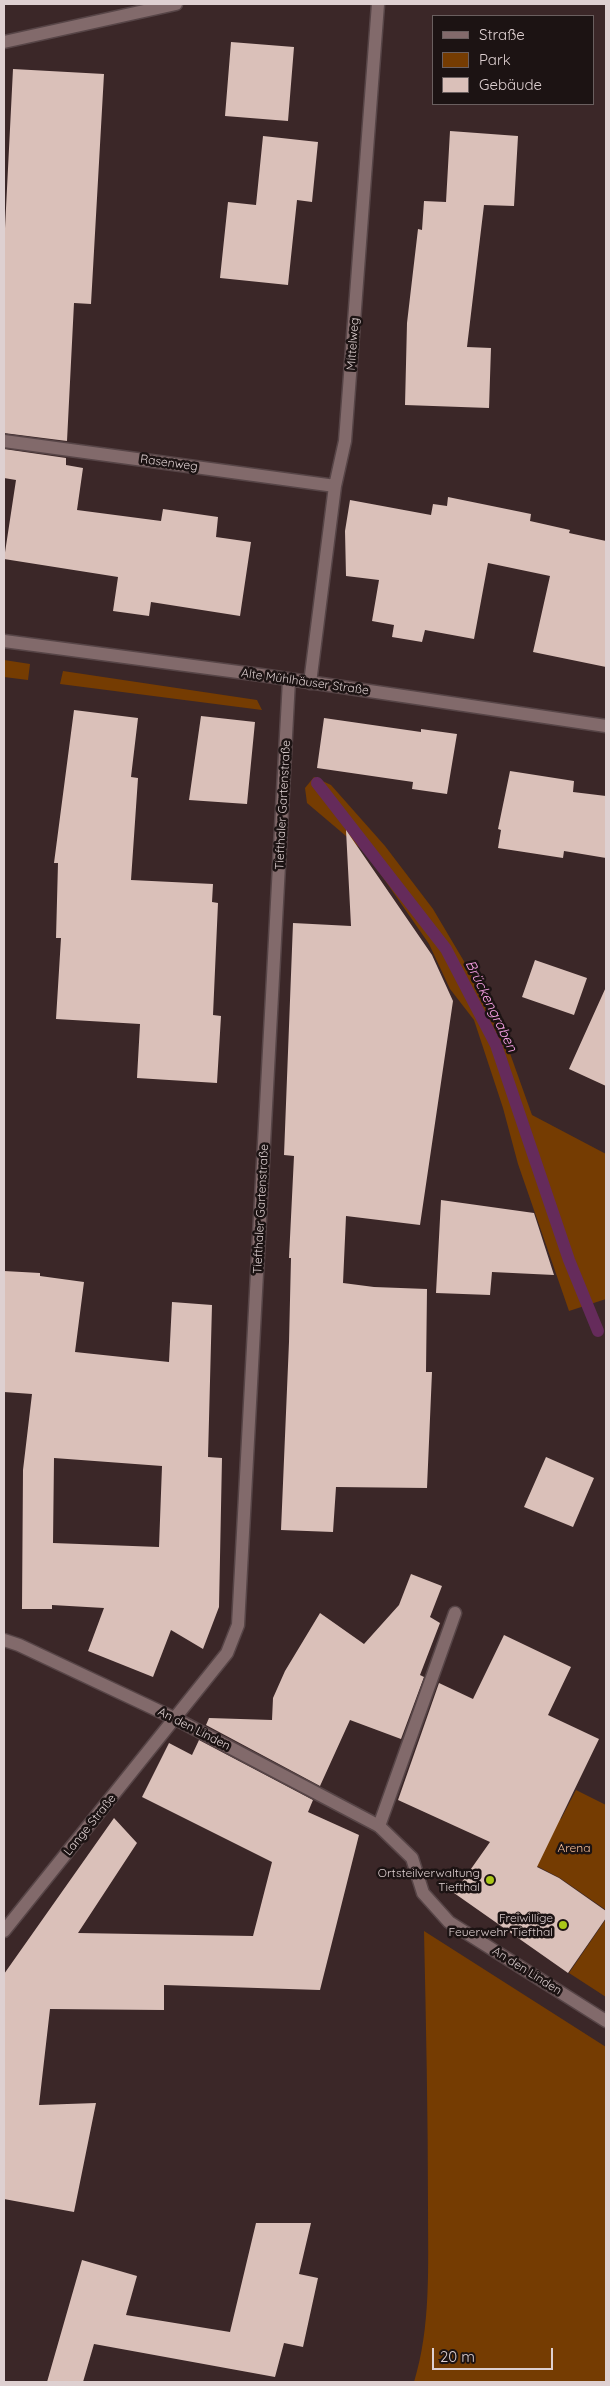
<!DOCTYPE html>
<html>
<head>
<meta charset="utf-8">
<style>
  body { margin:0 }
  #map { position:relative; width:610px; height:2386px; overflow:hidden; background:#3b2728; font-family:Quicksand,sans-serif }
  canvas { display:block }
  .frame { position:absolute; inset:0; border:5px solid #ded0d1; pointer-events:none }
  .legend { position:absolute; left:432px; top:15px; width:162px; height:90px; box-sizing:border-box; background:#1c1313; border:1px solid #6a5f5f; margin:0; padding:6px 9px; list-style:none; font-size:15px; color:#ded0d1 }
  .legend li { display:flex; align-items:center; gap:10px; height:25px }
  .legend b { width:25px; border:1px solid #6a5f5f }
  .scale { position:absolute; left:432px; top:2348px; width:121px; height:22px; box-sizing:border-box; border:2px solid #ded0d1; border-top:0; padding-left:6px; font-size:15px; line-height:18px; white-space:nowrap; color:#ded0d1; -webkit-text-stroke:4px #1c1313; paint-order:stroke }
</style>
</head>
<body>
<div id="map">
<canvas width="610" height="2386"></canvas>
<div class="frame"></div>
<ul class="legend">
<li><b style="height:6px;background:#826a6b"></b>Straße</li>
<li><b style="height:14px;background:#753c02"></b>Park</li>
<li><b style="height:14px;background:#dac0b9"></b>Gebäude</li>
</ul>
<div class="scale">20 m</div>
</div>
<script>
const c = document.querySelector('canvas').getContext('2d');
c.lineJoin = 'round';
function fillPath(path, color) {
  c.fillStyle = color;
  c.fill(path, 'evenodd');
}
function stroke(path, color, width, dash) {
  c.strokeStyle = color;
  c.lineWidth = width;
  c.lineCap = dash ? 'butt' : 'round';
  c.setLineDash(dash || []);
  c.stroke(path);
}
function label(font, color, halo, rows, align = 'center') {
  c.font = font + ' Quicksand,sans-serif';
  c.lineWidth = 5;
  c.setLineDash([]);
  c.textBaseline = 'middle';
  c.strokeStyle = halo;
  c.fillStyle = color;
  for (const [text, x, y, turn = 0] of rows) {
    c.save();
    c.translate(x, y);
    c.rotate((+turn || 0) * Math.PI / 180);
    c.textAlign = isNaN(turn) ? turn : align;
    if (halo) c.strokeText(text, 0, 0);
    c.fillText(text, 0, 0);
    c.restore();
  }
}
fillPath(new Path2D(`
  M 4,660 L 30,664 L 28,680 L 4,677 Z
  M 63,671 L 257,700 L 262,710 L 60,684 Z
  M 314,777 L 331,785 L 385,846 L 433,909 L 497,1017 L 532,1115 L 606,1154 L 606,1299 L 569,1311 L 518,1164 L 503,1108 L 474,1020 L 450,989 L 429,944 L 366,853 L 307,803 L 305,788 Z
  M 576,1790 L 606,1805 L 606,1910 L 560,1878 L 527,1861 L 555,1816 L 561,1819 Z
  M 606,1919 L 606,1997 L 569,1973 Z
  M 424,1931 L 606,2047 L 606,2382 L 414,2382 C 431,2327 428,2266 428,2209 C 428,2116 426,2024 424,1931 Z`), '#753c02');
stroke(new Path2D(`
  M 317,783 L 446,949 L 496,1045 L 569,1260 L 598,1331`), '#652b5b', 12);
fillPath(new Path2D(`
  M 231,42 L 294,47 L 288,121 L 225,116 Z
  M 13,69 L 104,74 L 91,304 L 74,303 L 67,441 L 4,433 L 4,248 Z
  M 450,131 L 518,136 L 514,206 L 484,205 L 467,347 L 491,348 L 489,408 L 405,405 L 407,323 L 418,229 L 422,230 L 424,201 L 446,202 Z
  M 263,136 L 318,142 L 312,202 L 297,200 L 288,285 L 220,278 L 228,202 L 256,205 Z
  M 4,449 L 66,458 L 66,465 L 83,468 L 77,510 L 161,521 L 163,509 L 218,517 L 216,537 L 251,542 L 240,616 L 151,602 L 149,616 L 113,611 L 118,577 L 4,559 L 16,480 L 4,478 Z
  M 448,497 L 531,514 L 530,521 L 570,530 L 569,533 L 606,541 L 606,667 L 533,652 L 550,576 L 488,563 L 474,639 L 425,630 L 422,642 L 392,637 L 394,625 L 372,621 L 379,580 L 346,576 L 345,531 L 350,500 L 431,515 L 433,504 L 447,506 Z
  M 74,710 L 138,718 L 131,777 L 138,778 L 131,880 L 213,884 L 212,902 L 218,903 L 213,1015 L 221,1016 L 217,1083 L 137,1078 L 140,1024 L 56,1019 L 61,938 L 56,938 L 58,863 L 54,863 Z
  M 201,716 L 255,722 L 247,804 L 189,800 Z
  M 324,718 L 421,732 L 421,729 L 457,734 L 447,794 L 412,789 L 413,782 L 317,768 Z
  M 510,771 L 574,781 L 573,792 L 606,796 L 606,858 L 564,851 L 563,858 L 498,848 L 501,830 L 498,829 Z
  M 346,830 L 432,955 L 453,1001 L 420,1225 L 346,1216 L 343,1283 L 374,1287 L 427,1289 L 426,1372 L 432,1372 L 427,1488 L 336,1487 L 333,1532 L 281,1530 L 289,1342 L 291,1258 L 289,1258 L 294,1156 L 284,1155 L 293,923 L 351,926 Z
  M 535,960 L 587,978 L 574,1015 L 522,997 Z
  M 606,987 L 606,1086 L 569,1069 Z
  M 441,1200 L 534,1213 L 554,1275 L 492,1272 L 490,1295 L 436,1293 Z
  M 4,1271 L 40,1273 L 40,1276 L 84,1282 L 75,1352 L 169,1362 L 172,1302 L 212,1305 L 208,1457 L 222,1458 L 219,1607 L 203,1649 L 171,1630 L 153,1677 L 88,1651 L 104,1608 L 52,1605 L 52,1609 L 22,1609 L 23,1470 L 32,1394 L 4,1392 ZM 54,1458 L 162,1466 L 159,1547 L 53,1543 Z
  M 546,1457 L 594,1478 L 573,1527 L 524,1507 Z
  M 411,1574 L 442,1586 L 430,1617 L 440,1623 L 420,1675 L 424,1677 L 401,1739 L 350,1720 L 320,1786 L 206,1725 L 209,1718 L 272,1720 L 273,1698 L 285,1671 L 320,1613 L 364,1644 L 399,1605 Z
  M 504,1635 L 571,1667 L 548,1715 L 599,1739 L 537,1867 L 559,1878 L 606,1911 L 606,1918 L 568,1973 L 454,1893 L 490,1842 L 398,1800 L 439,1683 L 473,1699 Z
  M 199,1740 L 313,1800 L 308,1812 L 359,1835 L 320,1990 L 164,1985 L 164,2010 L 50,2009 L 39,2105 L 96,2103 L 74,2212 L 4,2199 L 4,1974 L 114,1818 L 137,1843 L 78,1933 L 253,1936 L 272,1862 L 142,1797 L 169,1743 L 192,1755 Z
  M 256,2223 L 311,2223 L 299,2274 L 318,2278 L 303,2347 L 284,2343 L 275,2377 L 94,2344 L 83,2382 L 47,2382 L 82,2260 L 137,2276 L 126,2315 L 230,2332 Z`), '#dac0b9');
const service = new Path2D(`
  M 379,1826 L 455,1613`);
const minor = new Path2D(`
  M 4,42 L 176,4
  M 4,441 L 335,486
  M 4,641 L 261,675 L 606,726
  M 310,683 L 335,486 L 345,441 L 378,4
  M 4,1640 L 19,1645 L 176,1719 L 379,1826 L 412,1858 L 423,1893 L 449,1922 L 606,2021
  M 4,1931 L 227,1653 L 238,1625 L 289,680`);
stroke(service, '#574547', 15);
stroke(minor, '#574547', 15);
stroke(service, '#826a6b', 12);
stroke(minor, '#826a6b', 12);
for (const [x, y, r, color] of [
  [490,1880,5,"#aac718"],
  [563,1925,5,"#aac718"]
]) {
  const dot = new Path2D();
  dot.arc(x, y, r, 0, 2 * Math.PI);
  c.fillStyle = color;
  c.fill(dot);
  stroke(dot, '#1c1313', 2);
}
label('12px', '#ded0d1', '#1c1313', [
  ["Mittelweg",353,344,-86],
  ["Rasenweg",169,463,8],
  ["Alte Mühlhäuser Straße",305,682,8],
  ["Tiefthaler Gartenstraße",283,805,-87],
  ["Tiefthaler Gartenstraße",261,1209,-87],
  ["An den Linden",194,1729,27],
  ["Lange Straße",90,1825,-51],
  ["An den Linden",527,1971,32]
]);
label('12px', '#f6bf98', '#1c1313', [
  ["Arena",574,1848]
]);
label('12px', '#ded0d1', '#1c1313', [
  ["Ortsteilverwaltung",480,1873],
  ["Tiefthal",480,1887],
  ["Freiwillige",553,1918],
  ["Feuerwehr Tiefthal",553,1932]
], 'right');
label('italic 14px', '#fba3e9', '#1c1313', [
  ["Brückengraben",491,1006,64]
]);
</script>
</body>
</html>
